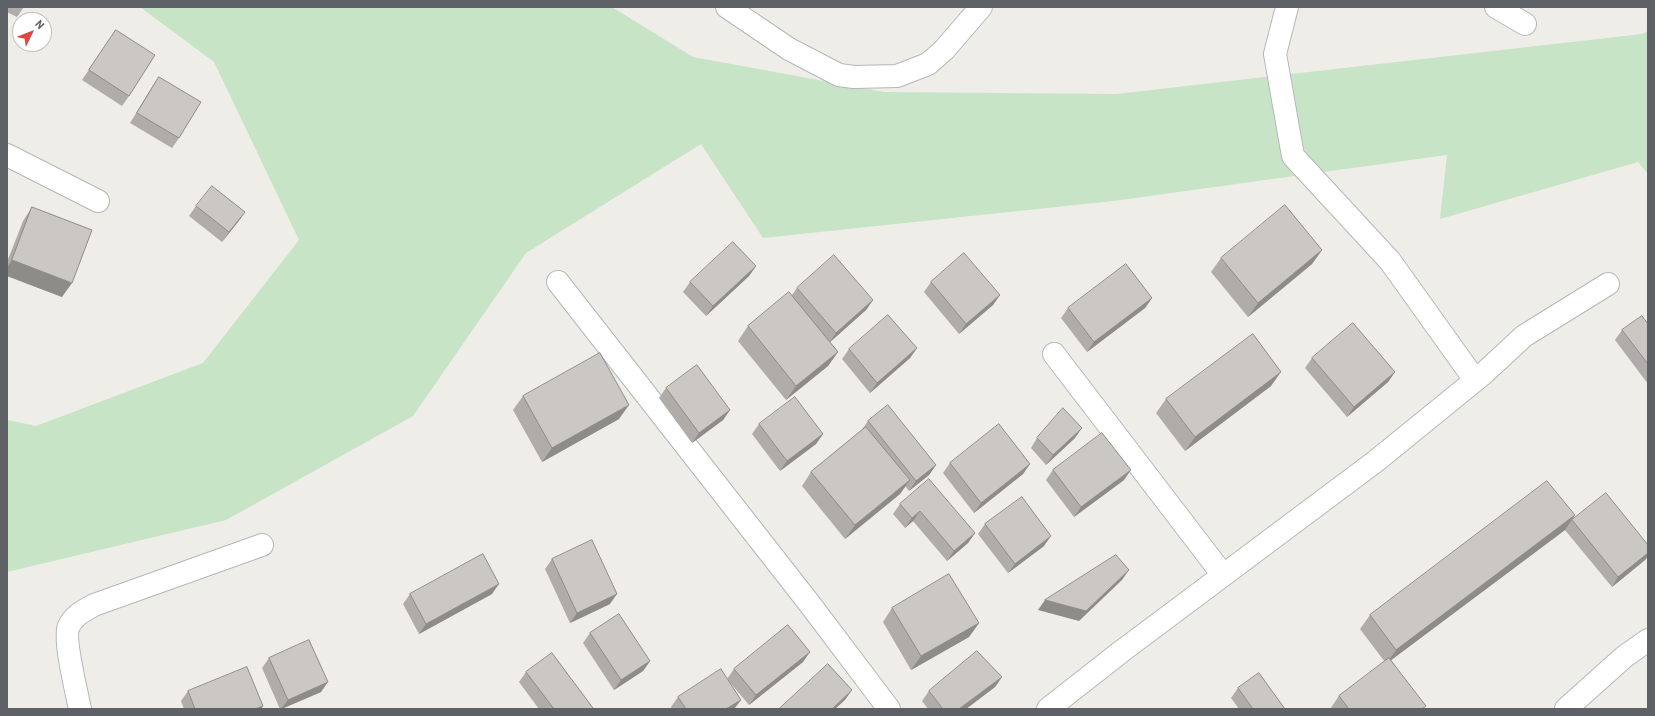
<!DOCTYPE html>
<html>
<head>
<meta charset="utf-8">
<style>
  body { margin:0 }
  #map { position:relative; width:1655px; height:716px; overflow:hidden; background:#efede7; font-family:Barlow,sans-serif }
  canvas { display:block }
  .frame { position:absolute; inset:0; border:8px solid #5e6266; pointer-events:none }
  .north { position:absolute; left:12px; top:12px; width:40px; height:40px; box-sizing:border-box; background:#fff; border:1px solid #bfc0c2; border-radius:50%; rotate:47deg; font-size:11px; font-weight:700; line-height:16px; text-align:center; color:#5e6266 }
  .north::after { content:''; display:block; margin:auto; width:14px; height:18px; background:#db4640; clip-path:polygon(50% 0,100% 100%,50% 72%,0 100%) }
</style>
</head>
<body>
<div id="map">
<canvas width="1655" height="716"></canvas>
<div class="frame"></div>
<div class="north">N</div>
</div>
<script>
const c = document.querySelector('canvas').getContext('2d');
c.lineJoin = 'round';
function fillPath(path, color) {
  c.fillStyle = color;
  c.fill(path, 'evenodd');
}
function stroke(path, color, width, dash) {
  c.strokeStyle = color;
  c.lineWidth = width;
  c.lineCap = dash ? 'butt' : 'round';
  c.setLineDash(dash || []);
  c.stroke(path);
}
fillPath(new Path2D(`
  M 140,7 L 612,7 L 693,57 L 884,92 L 1116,94 L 1642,34 L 1648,31 L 1648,174 L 1638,162 L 1440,219 L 1447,155 L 1113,201 L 763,238 L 701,144 L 526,253 L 413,416 L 226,520 L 7,572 L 7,420 L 36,426 L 203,363 L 299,240 L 214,62 Z`), '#c7e4c6');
const minor = new Path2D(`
  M 727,7 L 789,49 L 839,75 L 854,77 L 897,76 L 928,64 L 944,50 L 981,7
  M 1287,7 L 1275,54 L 1293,156 L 1390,261 L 1475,380
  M 1496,7 L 1525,24
  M 7,155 L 98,201
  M 558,282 L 809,603 L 889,709
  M 1054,354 L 1223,575
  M 80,709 C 77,694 63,637 69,626 C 74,615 84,611 94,605 L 262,545
  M 1048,709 L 1122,651 L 1376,461 L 1483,374 L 1524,336 L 1608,284
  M 1566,709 L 1624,657 L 1648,640`);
stroke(minor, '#b4b7ba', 24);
stroke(minor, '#fff', 22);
fillPath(new Path2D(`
  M 7,7 L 24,7 L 17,17 L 7,12 Z
  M 116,30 L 129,96 L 122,106 L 82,80 Z
  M 159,77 L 179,138 L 172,148 L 130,123 L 152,87 Z
  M 196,206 L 245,212 L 238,222 L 222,242 L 189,216 Z
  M 32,207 L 62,297 L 7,276 L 7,262 L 23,221 Z
  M 1322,250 L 1312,264 L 1248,317 L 1211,272 L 1221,258 Z
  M 756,266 L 749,276 L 706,316 L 683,292 L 690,282 Z
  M 931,282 L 1000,295 L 993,305 L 959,334 L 924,292 Z
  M 797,288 L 873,300 L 866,310 L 830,342 L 838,352 L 828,366 L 786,400 L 738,341 L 748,326 L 792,295 Z
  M 1152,298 L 1145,308 L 1087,352 L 1061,318 L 1068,308 Z
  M 1648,324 L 1648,384 L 1615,340 L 1622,330 Z
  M 917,348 L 910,358 L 870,393 L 842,359 L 849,349 Z
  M 1312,358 L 1395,372 L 1388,382 L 1347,417 L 1305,368 Z
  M 1271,386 L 1185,451 L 1156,413 L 1166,399 Z
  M 666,388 L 730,410 L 723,420 L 692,443 L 659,398 Z
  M 523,396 L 619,419 L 542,462 L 513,410 Z
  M 868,421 L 936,465 L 929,475 L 909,491 L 905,486 L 900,494 L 845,539 L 802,486 L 811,472 L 861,431 Z
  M 759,424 L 823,434 L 816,444 L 780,471 L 752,434 Z
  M 1037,438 L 1075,438 L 1046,465 L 1031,448 Z
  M 950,463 L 1030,464 L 1023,474 L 974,513 L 943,473 Z
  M 1053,470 L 1124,480 L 1074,517 L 1046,480 Z
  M 900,504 L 975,533 L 968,543 L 947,561 L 913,521 L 905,528 L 893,514 Z
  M 1575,515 L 1572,520 L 1648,545 L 1648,556 L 1645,560 L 1612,587 L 1565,530 L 1391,660 L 1424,709 L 1330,709 L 1339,696 L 1385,662 L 1360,629 L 1370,615 Z
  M 985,524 L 1044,546 L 1008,573 L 978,534 Z
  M 552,559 L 610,604 L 570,623 L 545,569 Z
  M 410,594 L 492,594 L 419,634 L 403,604 Z
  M 892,608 L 979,623 L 969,637 L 911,670 L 883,622 Z
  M 590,633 L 650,661 L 643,671 L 614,690 L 583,643 Z
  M 269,658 L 321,692 L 282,709 L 280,709 L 262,668 Z
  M 803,662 L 749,705 L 727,679 L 734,669 Z
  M 526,672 L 592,709 L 539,709 L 519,682 Z
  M 1002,677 L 995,687 L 966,709 L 928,709 L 922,701 L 929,691 Z
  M 1238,688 L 1285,709 L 1239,709 L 1231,698 Z
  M 188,691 L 263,706 L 261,709 L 184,709 L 181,701 Z
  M 678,697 L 741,700 L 734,709 L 672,709 L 671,707 Z`), '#afaca9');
fillPath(new Path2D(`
  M 245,212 L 238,222 L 222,242 L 229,232 Z
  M 1322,250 L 1312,264 L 1248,317 L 1258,303 Z
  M 12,260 L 72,283 L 62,297 L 7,276 L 7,268 Z
  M 756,266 L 749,276 L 706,316 L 713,306 Z
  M 1000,295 L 993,305 L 959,334 L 966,324 Z
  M 1152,298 L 1145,308 L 1087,352 L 1094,342 Z
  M 873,300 L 866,310 L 829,343 L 836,333 Z
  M 917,348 L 910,358 L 870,393 L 877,383 Z
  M 838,352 L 828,366 L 786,400 L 796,386 Z
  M 1281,372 L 1271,386 L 1185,451 L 1195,437 Z
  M 1395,372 L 1388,382 L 1347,417 L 1354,407 Z
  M 629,405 L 619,419 L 542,462 L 552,448 Z
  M 730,410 L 723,420 L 692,443 L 699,433 Z
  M 1082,428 L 1075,438 L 1046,465 L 1053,455 Z
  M 823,434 L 816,444 L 780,471 L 787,461 Z
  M 1030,464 L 1023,474 L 974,513 L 981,503 Z
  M 936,465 L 929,475 L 909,491 L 916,481 Z
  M 1131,470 L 1124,480 L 1074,517 L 1081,507 Z
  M 910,480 L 900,494 L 845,539 L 855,525 Z
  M 920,511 L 913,521 L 905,528 L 912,518 Z
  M 1575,515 L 1565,530 L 1386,664 L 1396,650 Z
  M 975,533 L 968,543 L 947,561 L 954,551 Z
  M 1051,536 L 1044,546 L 1008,573 L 1015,564 Z
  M 1648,553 L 1648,556 L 1645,560 L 1612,587 L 1618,577 Z
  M 1129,570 L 1122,580 L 1079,621 L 1038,610 L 1045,600 Z
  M 499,584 L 492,594 L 419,634 L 426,624 Z
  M 617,594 L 610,604 L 570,623 L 577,613 Z
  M 979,623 L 969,637 L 911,670 L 921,656 Z
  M 810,652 L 803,662 L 749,705 L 756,695 Z
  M 650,661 L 643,671 L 614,690 L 621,680 Z
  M 1002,677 L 995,687 L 966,709 L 959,709 Z
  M 328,682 L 321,692 L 281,709 L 288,700 Z
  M 852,690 L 845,700 L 835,709 L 832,709 Z
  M 741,700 L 734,709 L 726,709 Z
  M 263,706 L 261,709 L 255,709 Z`), '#8e8c89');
const building = new Path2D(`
  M 116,30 L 155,55 L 129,96 L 89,70 Z
  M 159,77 L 201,102 L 179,138 L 137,113 Z
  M 212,186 L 245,212 L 229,232 L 196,206 Z
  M 1285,205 L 1322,250 L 1258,303 L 1221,258 Z
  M 32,207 L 92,230 L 72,283 L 12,260 Z
  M 733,242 L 756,266 L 713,306 L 690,282 Z
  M 964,253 L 1000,295 L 966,324 L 931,282 Z
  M 834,255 L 873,300 L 836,333 L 797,288 Z
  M 1126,264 L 1152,298 L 1094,342 L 1068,308 Z
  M 789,292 L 838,352 L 796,386 L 748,326 Z
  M 888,315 L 917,348 L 877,383 L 849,349 Z
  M 1642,316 L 1648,324 L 1648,364 L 1622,330 Z
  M 1353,323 L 1395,372 L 1354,407 L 1312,358 Z
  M 1253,334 L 1281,372 L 1195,437 L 1166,399 Z
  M 600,353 L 629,405 L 552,448 L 523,396 Z
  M 697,365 L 730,410 L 699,433 L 666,388 Z
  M 795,397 L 823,434 L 787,461 L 759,424 Z
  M 888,405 L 936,465 L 916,481 L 868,421 Z
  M 1063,408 L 1082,428 L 1053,455 L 1037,438 Z
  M 999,424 L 1030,464 L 981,503 L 950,463 Z
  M 866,427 L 910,480 L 855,525 L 811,472 Z
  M 1102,433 L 1131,470 L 1081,507 L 1053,470 Z
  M 929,479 L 975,533 L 954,551 L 920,511 L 912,518 L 900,504 Z
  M 1547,481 L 1575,515 L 1396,650 L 1370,615 Z
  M 1606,493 L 1648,545 L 1648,553 L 1618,577 L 1572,520 Z
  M 1022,497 L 1051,536 L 1015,564 L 985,524 Z
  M 592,540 L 617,594 L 577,613 L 552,559 Z
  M 483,554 L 499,584 L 426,624 L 410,594 Z
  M 1116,555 L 1129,570 L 1086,611 L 1045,600 Z
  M 949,574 L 979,623 L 921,656 L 892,608 Z
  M 619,614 L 650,661 L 621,680 L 590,633 Z
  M 788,625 L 810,652 L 756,695 L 734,669 Z
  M 309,640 L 328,682 L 288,700 L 269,658 Z
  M 977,651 L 1002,677 L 959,709 L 943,709 L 929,691 Z
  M 552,653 L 593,708 L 591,709 L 554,709 L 526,672 Z
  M 1389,658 L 1426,706 L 1422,709 L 1349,709 L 1339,696 Z
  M 828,664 L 852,690 L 832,709 L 779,709 Z
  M 247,667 L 263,706 L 255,709 L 195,709 L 188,691 Z
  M 721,669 L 741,700 L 726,709 L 686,709 L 678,697 Z
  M 1259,673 L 1285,709 L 1253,709 L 1238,688 Z`);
fillPath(building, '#cbc8c4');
stroke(building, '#8e8c89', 1);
</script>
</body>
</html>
